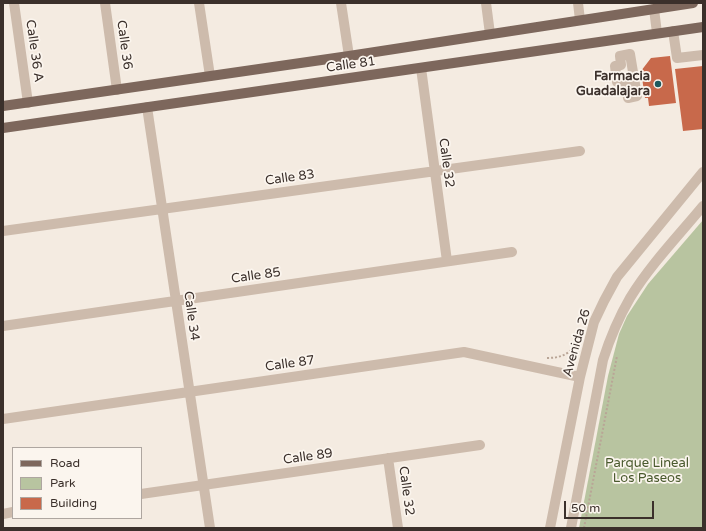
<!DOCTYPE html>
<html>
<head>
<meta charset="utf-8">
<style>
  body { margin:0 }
  #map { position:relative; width:706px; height:531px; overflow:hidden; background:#f4ebe1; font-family:"Varela Round",sans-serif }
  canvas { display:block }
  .frame { position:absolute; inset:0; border:4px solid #3b302b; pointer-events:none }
  .legend { position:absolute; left:12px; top:447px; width:130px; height:72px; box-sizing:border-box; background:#fbf5ee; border:1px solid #aea6a0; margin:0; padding:5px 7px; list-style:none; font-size:12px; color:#3b302b }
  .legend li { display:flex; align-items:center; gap:8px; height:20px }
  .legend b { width:20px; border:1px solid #aea6a0 }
  .scale { position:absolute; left:564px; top:501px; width:90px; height:18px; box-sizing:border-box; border:2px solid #3b302b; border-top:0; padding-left:5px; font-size:12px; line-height:14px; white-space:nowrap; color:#3b302b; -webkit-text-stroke:3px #fbf5ee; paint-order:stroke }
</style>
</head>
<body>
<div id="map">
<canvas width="706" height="531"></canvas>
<div class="frame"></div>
<ul class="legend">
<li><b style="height:5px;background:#7d675c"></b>Road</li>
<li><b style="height:11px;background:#b8c4a0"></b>Park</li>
<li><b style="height:11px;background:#c8694b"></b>Building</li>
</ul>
<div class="scale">50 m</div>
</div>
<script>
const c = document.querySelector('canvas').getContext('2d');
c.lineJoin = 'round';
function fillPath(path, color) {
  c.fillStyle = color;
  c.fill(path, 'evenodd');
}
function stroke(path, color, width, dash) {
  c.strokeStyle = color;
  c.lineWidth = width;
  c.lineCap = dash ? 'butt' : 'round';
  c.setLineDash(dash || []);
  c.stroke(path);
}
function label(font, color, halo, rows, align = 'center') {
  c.font = font + ' "Varela Round",sans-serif';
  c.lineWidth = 3.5;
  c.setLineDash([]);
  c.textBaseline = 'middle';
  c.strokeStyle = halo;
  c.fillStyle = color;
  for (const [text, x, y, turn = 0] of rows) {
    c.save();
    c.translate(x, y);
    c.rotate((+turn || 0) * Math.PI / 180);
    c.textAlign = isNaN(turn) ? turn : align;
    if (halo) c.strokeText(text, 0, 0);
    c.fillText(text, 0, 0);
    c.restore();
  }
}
fillPath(new Path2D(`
  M 703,220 L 703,528 L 579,528 L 608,376 L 619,334 L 627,316 L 648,284 Z`), '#b8c4a0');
fillPath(new Path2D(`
  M 670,56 L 676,103 L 649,106 L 648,98 L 645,98 L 641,71 L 651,58 Z
  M 703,66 L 703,129 L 683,131 L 675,69 Z`), '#c8694b');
stroke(new Path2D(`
  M 547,358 C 559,358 569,355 576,344
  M 584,528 L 617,356`), '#b9a596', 2, [2, 2]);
stroke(new Path2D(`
  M 14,3 L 28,103
  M 105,3 L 117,90
  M 199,3 L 210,76
  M 341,3 L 349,56
  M 486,3 L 490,34
  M 578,3 L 580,20
  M 654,9 L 657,33
  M 673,31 L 677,58 L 703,55
  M 630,54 L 637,96 L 628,98 L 625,80 L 617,82 L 615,66 L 621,65 L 620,56 Z
  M 421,68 L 447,261
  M 147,107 L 210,528
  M 3,231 L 580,151
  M 3,326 L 512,252
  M 3,419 L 464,352 L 580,377
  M 388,458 L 398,528
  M 141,494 L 480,445
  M 3,514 L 13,512
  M 550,528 L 580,377 L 594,322 L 604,301 L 617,277 L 703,172
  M 571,528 L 603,360 C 610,338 619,317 630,298 C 650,265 679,235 703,206`), '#cdbbac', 10);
stroke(new Path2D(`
  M 3,106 L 349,56 L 693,3
  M 3,128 L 703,27`), '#7d675c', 10);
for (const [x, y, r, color] of [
  [658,84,4,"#1f5a5e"]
]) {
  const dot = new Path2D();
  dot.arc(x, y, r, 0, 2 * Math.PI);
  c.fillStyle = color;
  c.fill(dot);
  stroke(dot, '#fbf5ee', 1.5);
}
label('13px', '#3b302b', '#fbf5ee', [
  ["Calle 36",124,45,82],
  ["Calle 36 A",34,51,82],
  ["Calle 81",351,65,-8],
  ["Calle 32",446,163,82],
  ["Calle 83",290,178,-8],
  ["Calle 85",256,276,-8],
  ["Calle 34",191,316,82],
  ["Avenida 26",577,343,-74],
  ["Calle 87",290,364,-8],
  ["Calle 89",308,457,-8],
  ["Calle 32",406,491,82]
]);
label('bold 13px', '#3b302b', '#fbf5ee', [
  ["Farmacia",650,77],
  ["Guadalajara",650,92]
], 'right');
label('13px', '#4a5a2e', '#fbf5ee', [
  ["Parque Lineal",647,464],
  ["Los Paseos",647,479]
]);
</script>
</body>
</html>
